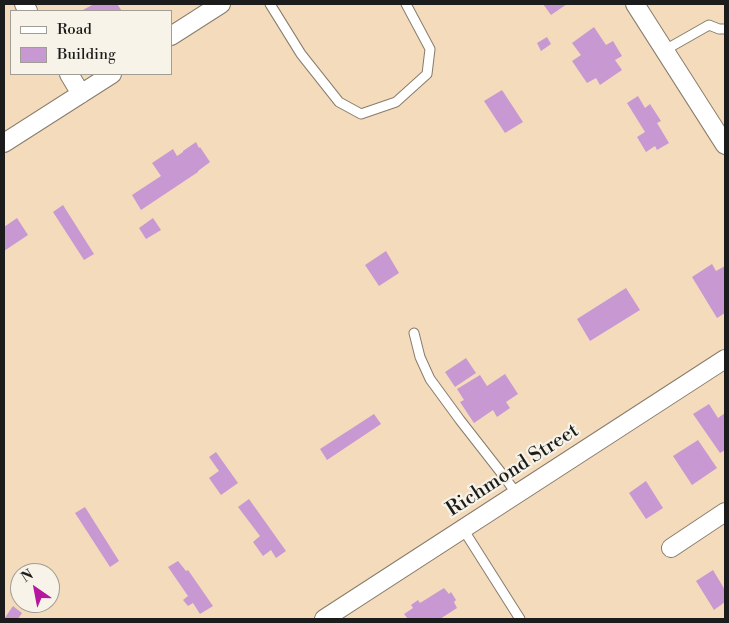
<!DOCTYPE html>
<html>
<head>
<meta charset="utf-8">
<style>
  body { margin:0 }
  #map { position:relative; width:729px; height:623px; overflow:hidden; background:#f3dbbb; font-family:"Libre Bodoni",serif }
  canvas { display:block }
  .frame { position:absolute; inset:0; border:5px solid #1c1c1c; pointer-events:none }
  .legend { position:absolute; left:10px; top:10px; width:162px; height:65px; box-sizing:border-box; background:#f7f3e8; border:1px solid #9f9d96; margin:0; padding:6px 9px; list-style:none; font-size:15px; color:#1c1c1c }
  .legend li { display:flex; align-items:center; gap:10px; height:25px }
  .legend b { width:25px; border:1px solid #9f9d96 }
  .north { position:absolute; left:10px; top:563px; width:50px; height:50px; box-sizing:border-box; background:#f7f3e8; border:1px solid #9f9d96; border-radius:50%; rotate:327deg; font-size:14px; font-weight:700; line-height:20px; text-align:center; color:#1c1c1c }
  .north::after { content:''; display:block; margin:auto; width:18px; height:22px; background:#b5179e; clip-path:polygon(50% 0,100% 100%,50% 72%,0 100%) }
</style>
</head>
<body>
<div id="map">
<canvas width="729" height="623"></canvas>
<div class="frame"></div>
<ul class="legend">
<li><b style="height:6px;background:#fff"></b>Road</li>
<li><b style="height:14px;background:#c898d3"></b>Building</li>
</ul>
<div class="north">N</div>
</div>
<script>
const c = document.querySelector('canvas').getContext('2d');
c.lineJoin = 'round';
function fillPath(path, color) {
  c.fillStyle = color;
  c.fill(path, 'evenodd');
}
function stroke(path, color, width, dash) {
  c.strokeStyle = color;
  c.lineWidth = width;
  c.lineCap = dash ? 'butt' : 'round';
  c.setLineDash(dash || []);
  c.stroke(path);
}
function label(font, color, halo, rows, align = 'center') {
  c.font = font + ' "Libre Bodoni",serif';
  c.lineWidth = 4.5;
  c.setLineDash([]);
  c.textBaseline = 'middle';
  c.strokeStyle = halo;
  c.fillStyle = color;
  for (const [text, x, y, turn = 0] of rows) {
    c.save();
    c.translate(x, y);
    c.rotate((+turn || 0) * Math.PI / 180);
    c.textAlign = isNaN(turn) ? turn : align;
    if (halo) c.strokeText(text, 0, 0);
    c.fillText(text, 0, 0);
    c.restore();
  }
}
fillPath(new Path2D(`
  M 94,4 L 117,4 L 122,11 L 81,11 Z
  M 543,4 L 567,4 L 551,15 Z
  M 594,27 L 606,45 L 613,41 L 622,56 L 615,60 L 622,70 L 600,85 L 596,78 L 587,83 L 572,61 L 581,55 L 572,43 Z
  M 547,37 L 551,44 L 541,51 L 537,43 Z
  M 502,90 L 523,122 L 505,133 L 484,101 Z
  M 638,96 L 645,108 L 650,104 L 661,121 L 657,123 L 669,143 L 657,150 L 655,146 L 646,152 L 637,137 L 645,132 L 627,103 Z
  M 196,142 L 199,148 L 200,147 L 210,162 L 198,171 L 198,172 L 141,210 L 132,195 L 161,176 L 152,163 L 173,149 L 177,156 L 183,152 L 183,151 Z
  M 63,205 L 94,254 L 84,260 L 53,212 Z
  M 17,218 L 28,235 L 4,251 L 4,227 Z
  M 153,218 L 161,230 L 146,239 L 139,228 Z
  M 386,251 L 399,273 L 379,286 L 365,265 Z
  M 712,264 L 716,271 L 725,266 L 725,313 L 717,318 L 692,277 Z
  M 626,288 L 640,310 L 590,341 L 577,319 Z
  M 466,358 L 476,373 L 455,387 L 445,372 Z
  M 505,374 L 518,394 L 506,402 L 510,408 L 497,417 L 493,410 L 474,423 L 460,402 L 464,400 L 457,389 L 480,375 L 487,386 Z
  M 709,404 L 718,418 L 725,413 L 725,450 L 720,453 L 693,414 Z
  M 374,414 L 381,424 L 327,460 L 320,449 Z
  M 698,440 L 717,468 L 692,485 L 673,456 Z
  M 216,452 L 238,483 L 221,495 L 209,478 L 219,471 L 209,457 Z
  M 646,481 L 663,508 L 646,519 L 629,493 Z
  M 249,499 L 286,551 L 276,558 L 271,550 L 263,556 L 253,542 L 260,536 L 238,507 Z
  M 85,507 L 119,561 L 110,567 L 75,513 Z
  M 178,561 L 186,571 L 188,570 L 213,606 L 200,614 L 193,603 L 188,606 L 183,600 L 188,596 L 168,567 Z
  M 713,570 L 725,590 L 725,602 L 714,610 L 696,581 Z
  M 444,588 L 449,594 L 451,592 L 456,600 L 454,602 L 457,608 L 440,619 L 408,619 L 404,614 L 413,608 L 411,605 L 418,600 L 420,603 Z
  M 13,606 L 22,613 L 18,619 L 4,619 Z`), '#c898d3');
const lane = new Path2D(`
  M 270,4 L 301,54 L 339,102 L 361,114 L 396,102 L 427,74 L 430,49 L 406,4
  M 665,50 L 709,25 L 719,29 L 725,29
  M 414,333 L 420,357 L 430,379 L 460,420 L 499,470 L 517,494
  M 463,529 L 520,619`);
const street = new Path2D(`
  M 24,4 L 28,11
  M 635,4 L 725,145
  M 171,36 L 221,4
  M 69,74 L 81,94
  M 4,143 L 112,74
  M 671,548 L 725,512
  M 324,619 L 725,359`);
stroke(lane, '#887c6c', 11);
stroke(street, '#887c6c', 20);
stroke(lane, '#fff', 9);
stroke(street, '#fff', 18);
label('20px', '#1c1c1c', '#f7f3e8', [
  ["Richmond Street",513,471,-33]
]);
</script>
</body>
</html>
